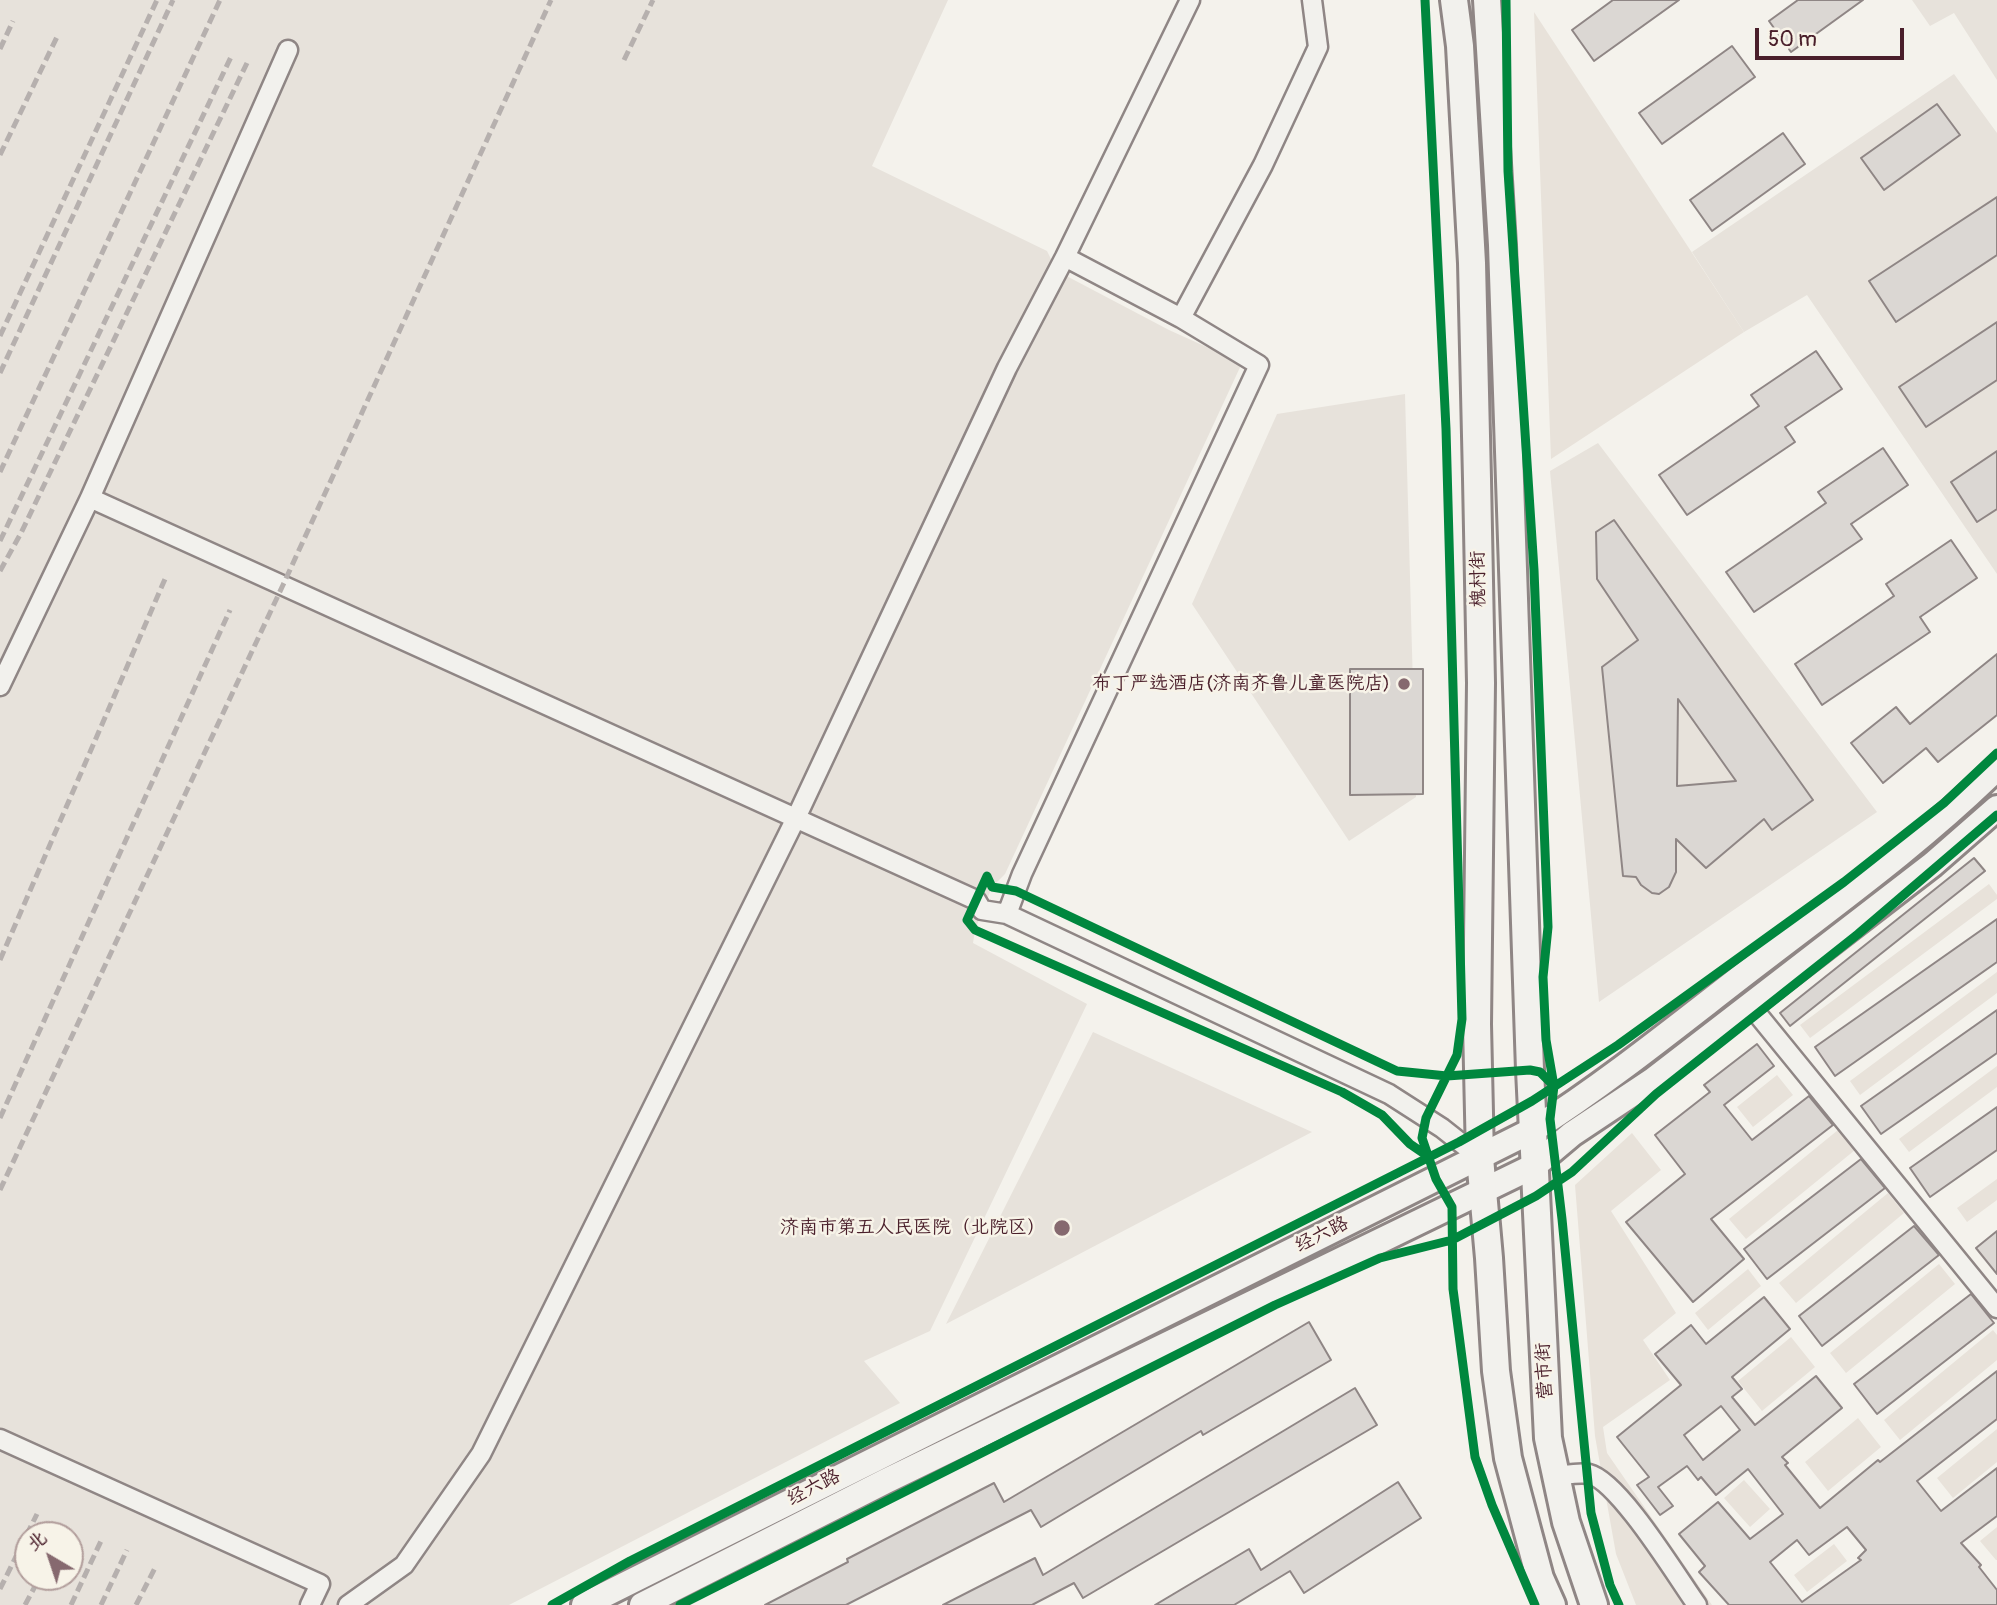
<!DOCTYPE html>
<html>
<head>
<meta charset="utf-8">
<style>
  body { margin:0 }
  #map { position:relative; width:1997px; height:1605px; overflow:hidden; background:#f4f2ec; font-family:Pangolin,"LXGW WenKai TC",sans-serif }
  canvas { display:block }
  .north { position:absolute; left:14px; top:1521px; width:70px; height:70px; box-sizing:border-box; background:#f7f3e8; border:2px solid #b29e9c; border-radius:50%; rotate:321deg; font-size:19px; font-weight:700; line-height:28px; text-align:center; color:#4a1f2b }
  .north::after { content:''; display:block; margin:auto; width:24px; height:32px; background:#86696f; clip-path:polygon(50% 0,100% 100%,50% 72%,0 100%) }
  .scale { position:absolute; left:1755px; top:28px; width:149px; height:32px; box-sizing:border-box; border:4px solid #4a1f2b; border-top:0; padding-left:9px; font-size:21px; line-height:24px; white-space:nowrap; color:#4a1f2b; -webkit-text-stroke:5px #f7f3e8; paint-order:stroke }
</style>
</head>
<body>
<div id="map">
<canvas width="1997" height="1605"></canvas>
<div class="north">北</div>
<div class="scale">50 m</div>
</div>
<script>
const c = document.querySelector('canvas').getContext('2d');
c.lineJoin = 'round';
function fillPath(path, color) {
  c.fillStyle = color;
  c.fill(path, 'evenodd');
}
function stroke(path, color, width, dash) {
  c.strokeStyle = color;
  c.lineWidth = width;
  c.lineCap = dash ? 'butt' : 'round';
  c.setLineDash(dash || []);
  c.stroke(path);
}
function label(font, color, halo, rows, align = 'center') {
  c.font = font + ' Pangolin,"LXGW WenKai TC",sans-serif';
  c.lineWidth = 5;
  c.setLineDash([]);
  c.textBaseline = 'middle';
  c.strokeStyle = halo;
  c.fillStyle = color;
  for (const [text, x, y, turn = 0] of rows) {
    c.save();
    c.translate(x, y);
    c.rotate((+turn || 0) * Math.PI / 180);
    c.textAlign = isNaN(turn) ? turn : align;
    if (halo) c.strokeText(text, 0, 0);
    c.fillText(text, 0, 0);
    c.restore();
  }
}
fillPath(new Path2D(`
  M 0,0 L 948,0 L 872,166 L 1047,251 L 1057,271 L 1169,330 L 1242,363 L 1005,874 L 992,887 L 975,930 L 973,943 L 1087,1004 L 930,1331 L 864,1361 L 900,1403 L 509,1605 L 0,1605 ZM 28,1535 L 70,1535 L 70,1577 L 28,1577 Z
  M 1912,0 L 1997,0 L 1997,80 L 1954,13 L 1930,26 Z
  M 1954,74 L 1997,133 L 1997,574 L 1807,295 L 1744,332 L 1692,252 Z
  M 1405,394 L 1416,797 L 1349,841 L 1192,604 L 1277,414 Z
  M 1598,443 L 1877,812 L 1599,1002 L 1550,471 Z
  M 1093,1032 L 1312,1132 L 946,1324 Z`), '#e7e2db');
fillPath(new Path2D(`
  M 1534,12 L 1744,332 L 1551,459 Z
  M 1989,884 L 1997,895 L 1997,899 L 1810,1038 L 1800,1025 Z
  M 1997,972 L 1997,993 L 1860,1095 L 1850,1081 Z
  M 1997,1066 L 1997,1087 L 1909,1152 L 1899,1139 Z
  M 1777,1075 L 1793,1095 L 1753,1127 L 1737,1107 Z
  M 1838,1130 L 1855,1150 L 1746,1239 L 1729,1219 Z
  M 1632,1133 L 1661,1170 L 1611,1211 L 1676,1313 L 1643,1340 L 1670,1380 L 1603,1427 L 1607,1453 L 1712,1605 L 1636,1605 L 1616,1554 L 1595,1436 L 1575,1185 Z
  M 1997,1179 L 1997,1200 L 1967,1222 L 1957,1208 Z
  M 1888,1193 L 1904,1213 L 1796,1303 L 1779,1283 Z
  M 1939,1264 L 1955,1284 L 1846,1373 L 1830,1353 Z
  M 1748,1269 L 1761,1286 L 1708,1330 L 1695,1313 Z
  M 1993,1330 L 1997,1335 L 1997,1360 L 1900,1440 L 1884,1420 Z
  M 1791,1337 L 1815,1367 L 1762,1411 L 1738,1381 Z
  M 1858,1418 L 1881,1447 L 1828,1491 L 1805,1462 Z
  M 1997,1429 L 1997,1462 L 1953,1498 L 1937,1478 Z
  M 1744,1480 L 1770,1509 L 1750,1527 L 1724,1498 Z
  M 1997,1527 L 1997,1560 L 1996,1560 L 1980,1541 Z
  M 1834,1544 L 1847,1561 L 1807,1592 L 1794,1575 Z`), '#e8e2da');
const building = new Path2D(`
  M 1613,0 L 1679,0 L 1594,61 L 1572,30 Z
  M 1798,0 L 1863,0 L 1791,52 L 1769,21 Z
  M 1732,46 L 1755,77 L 1662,144 L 1639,113 Z
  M 1937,104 L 1960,135 L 1884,190 L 1861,158 Z
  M 1783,133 L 1805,164 L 1712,231 L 1690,200 Z
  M 1997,197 L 1997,255 L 1896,322 L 1869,281 Z
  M 1997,322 L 1997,380 L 1926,427 L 1899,387 Z
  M 1816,351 L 1842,389 L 1785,427 L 1795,442 L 1687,515 L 1659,475 L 1759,406 L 1751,395 Z
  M 1883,448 L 1908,485 L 1851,524 L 1862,539 L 1754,612 L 1726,572 L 1826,503 L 1818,492 Z
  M 1997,451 L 1997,509 L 1977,522 L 1951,482 Z
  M 1614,520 L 1813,800 L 1772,830 L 1764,819 L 1706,868 L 1676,839 L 1676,872 L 1669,887 L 1659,894 L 1652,893 L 1641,885 L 1636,877 L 1623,876 L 1602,667 L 1638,640 L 1597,579 L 1596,532 ZM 1678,699 L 1736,781 L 1677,786 Z
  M 1951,540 L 1977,578 L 1920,617 L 1930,632 L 1822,705 L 1795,664 L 1894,596 L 1886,584 Z
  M 1997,654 L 1997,715 L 1938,762 L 1926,748 L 1883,783 L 1851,743 L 1896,707 L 1910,724 Z
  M 1350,669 L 1423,669 L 1423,794 L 1350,795 Z
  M 1974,858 L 1985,871 L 1790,1026 L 1780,1013 Z
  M 1997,919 L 1997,962 L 1835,1076 L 1815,1047 Z
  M 1997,1010 L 1997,1053 L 1881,1134 L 1861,1106 Z
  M 1757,1044 L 1774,1066 L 1724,1105 L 1752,1140 L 1809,1096 L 1833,1125 L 1711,1219 L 1744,1259 L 1693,1302 L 1626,1222 L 1685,1174 L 1655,1135 L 1710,1092 L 1704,1085 Z
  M 1997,1107 L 1997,1150 L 1930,1197 L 1910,1168 Z
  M 1861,1159 L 1885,1188 L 1767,1279 L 1744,1249 Z
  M 1914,1226 L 1939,1255 L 1822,1346 L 1799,1316 Z
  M 1997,1231 L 1997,1274 L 1976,1248 Z
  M 1971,1294 L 1994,1323 L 1877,1414 L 1854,1384 Z
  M 1764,1297 L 1790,1329 L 1732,1377 L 1742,1389 L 1732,1397 L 1755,1425 L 1816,1376 L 1842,1408 L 1782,1457 L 1788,1463 L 1785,1465 L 1820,1508 L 1878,1460 L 1880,1462 L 1997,1371 L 1997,1419 L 1917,1481 L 1941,1511 L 1997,1468 L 1997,1516 L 1961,1543 L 1981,1565 L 1979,1567 L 1997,1590 L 1997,1605 L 1729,1605 L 1699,1572 L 1705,1566 L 1679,1534 L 1718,1502 L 1750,1539 L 1783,1514 L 1748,1469 L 1716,1495 L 1701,1477 L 1698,1480 L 1687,1466 L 1658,1487 L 1673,1506 L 1660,1515 L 1637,1485 L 1649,1477 L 1617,1437 L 1681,1385 L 1655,1354 L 1691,1325 L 1706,1344 ZM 1721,1406 L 1740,1430 L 1703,1460 L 1684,1435 ZM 1847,1527 L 1866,1550 L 1858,1558 L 1861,1560 L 1802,1602 L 1770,1562 L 1797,1540 L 1809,1555 Z
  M 1309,1322 L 1331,1360 L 1203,1435 L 1201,1431 L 1041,1527 L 1031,1510 L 846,1605 L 765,1605 L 848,1562 L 847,1559 L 994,1483 L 1004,1502 Z
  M 1355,1388 L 1377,1425 L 1083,1598 L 1074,1583 L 1032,1605 L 943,1605 L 1035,1558 L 1043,1575 Z
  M 1398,1482 L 1421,1518 L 1304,1593 L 1290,1571 L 1234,1605 L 1155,1605 L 1249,1549 L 1261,1570 Z`);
fillPath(building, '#dbd7d3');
stroke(building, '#8f8685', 2);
const minor = new Path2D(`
  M 1065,257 L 1181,318
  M 90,498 L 976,900 L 982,910 L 1007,914 L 1389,1094 L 1442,1128 L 1480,1158
  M 0,686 L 90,498 L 288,50
  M 1007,914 L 1022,874 L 1259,365 L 1181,318 L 1263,165 L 1318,47 L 1312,0
  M 1750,1005 L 1997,1308
  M 0,1439 L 320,1584 L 310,1605
  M 1556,1476 C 1566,1475 1579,1472 1589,1474 C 1619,1481 1677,1577 1697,1605
  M 348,1605 L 404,1565 L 481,1454 L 796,818 L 1007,368 L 1065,257 L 1190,0`);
const secondary = new Path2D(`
  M 584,1605 L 1533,1130 C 1610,1081 1682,1022 1755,966 C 1837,903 1923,841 1997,768
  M 642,1605 L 886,1481 L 1534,1166 L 1572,1134 L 1653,1080 L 1933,864 L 1997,808`);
const primary = new Path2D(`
  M 1454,0 L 1460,46 L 1472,263 L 1477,479 L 1481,683 L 1477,1024 L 1480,1158 L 1489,1258 L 1496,1371 L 1508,1458 L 1540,1578 L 1552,1605
  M 1487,0 L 1502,245 L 1530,1070 L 1548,1438 L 1566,1522 L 1594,1605`);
stroke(minor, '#8f8685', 23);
stroke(secondary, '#8f8685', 30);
stroke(primary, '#8f8685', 32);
stroke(minor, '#f2f1ed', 18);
stroke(secondary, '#f2f1ed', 24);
stroke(primary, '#f2f1ed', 26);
stroke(new Path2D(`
  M 0,49 L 13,21
  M 624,60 L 653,0
  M 0,155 L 57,37
  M 0,336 L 157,0
  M 0,373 L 173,0
  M 0,472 L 220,0
  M 0,541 L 231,57
  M 0,571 L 21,533 L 247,63
  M 0,960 L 165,579
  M 0,1118 L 230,610
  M 0,1190 L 283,585 L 551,0
  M 62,1535 L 66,1526
  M 0,1589 L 37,1514
  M 25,1605 L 40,1577
  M 71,1605 L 101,1541
  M 101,1605 L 127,1550
  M 136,1605 L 156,1566`), '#b6b0ae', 5, [10, 5]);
stroke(new Path2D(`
  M 1425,0 L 1446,429 L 1462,1019 L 1457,1055 L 1426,1118 L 1422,1138 L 1436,1179 L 1452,1207 L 1453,1289 L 1475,1457 L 1492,1505 L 1535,1605
  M 1506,0 L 1508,171 L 1534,570 L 1548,927 L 1543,977 L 1546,1040 L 1554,1086 L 1550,1119 L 1562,1219 L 1591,1513 L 1610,1585 L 1619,1605
  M 1429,1157 L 1410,1144 L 1382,1115 L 1342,1092 L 975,930 L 967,920 L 987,876 L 992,887 L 1016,891 L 1397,1071 L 1447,1076 L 1530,1070 L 1540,1072 L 1554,1086
  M 552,1605 L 630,1561 L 1459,1142 L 1532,1101 L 1618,1045 L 1844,882 L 1944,803 L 1997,753
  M 680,1605 L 1275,1305 L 1380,1258 L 1452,1240 L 1536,1196 L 1572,1172 L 1656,1094 L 1858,934 L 1997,815`), '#00873e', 9);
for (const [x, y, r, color] of [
  [1404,684,7,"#86696f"],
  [1062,1228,9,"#86696f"]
]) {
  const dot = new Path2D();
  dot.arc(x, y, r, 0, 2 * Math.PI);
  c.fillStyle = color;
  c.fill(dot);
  stroke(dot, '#f7f3e8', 2.5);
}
label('19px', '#4a1f2b', '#f7f3e8', [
  ["槐村街",1479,579,-91],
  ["经六路",1322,1235,-26],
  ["营市街",1545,1371,-93],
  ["经六路",814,1488,-27]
]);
label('19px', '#4a1f2b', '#f7f3e8', [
  ["布丁严选酒店(济南齐鲁儿童医院店)",1390,684],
  ["济南市第五人民医院（北院区）",1046,1228]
], 'right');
</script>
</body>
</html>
